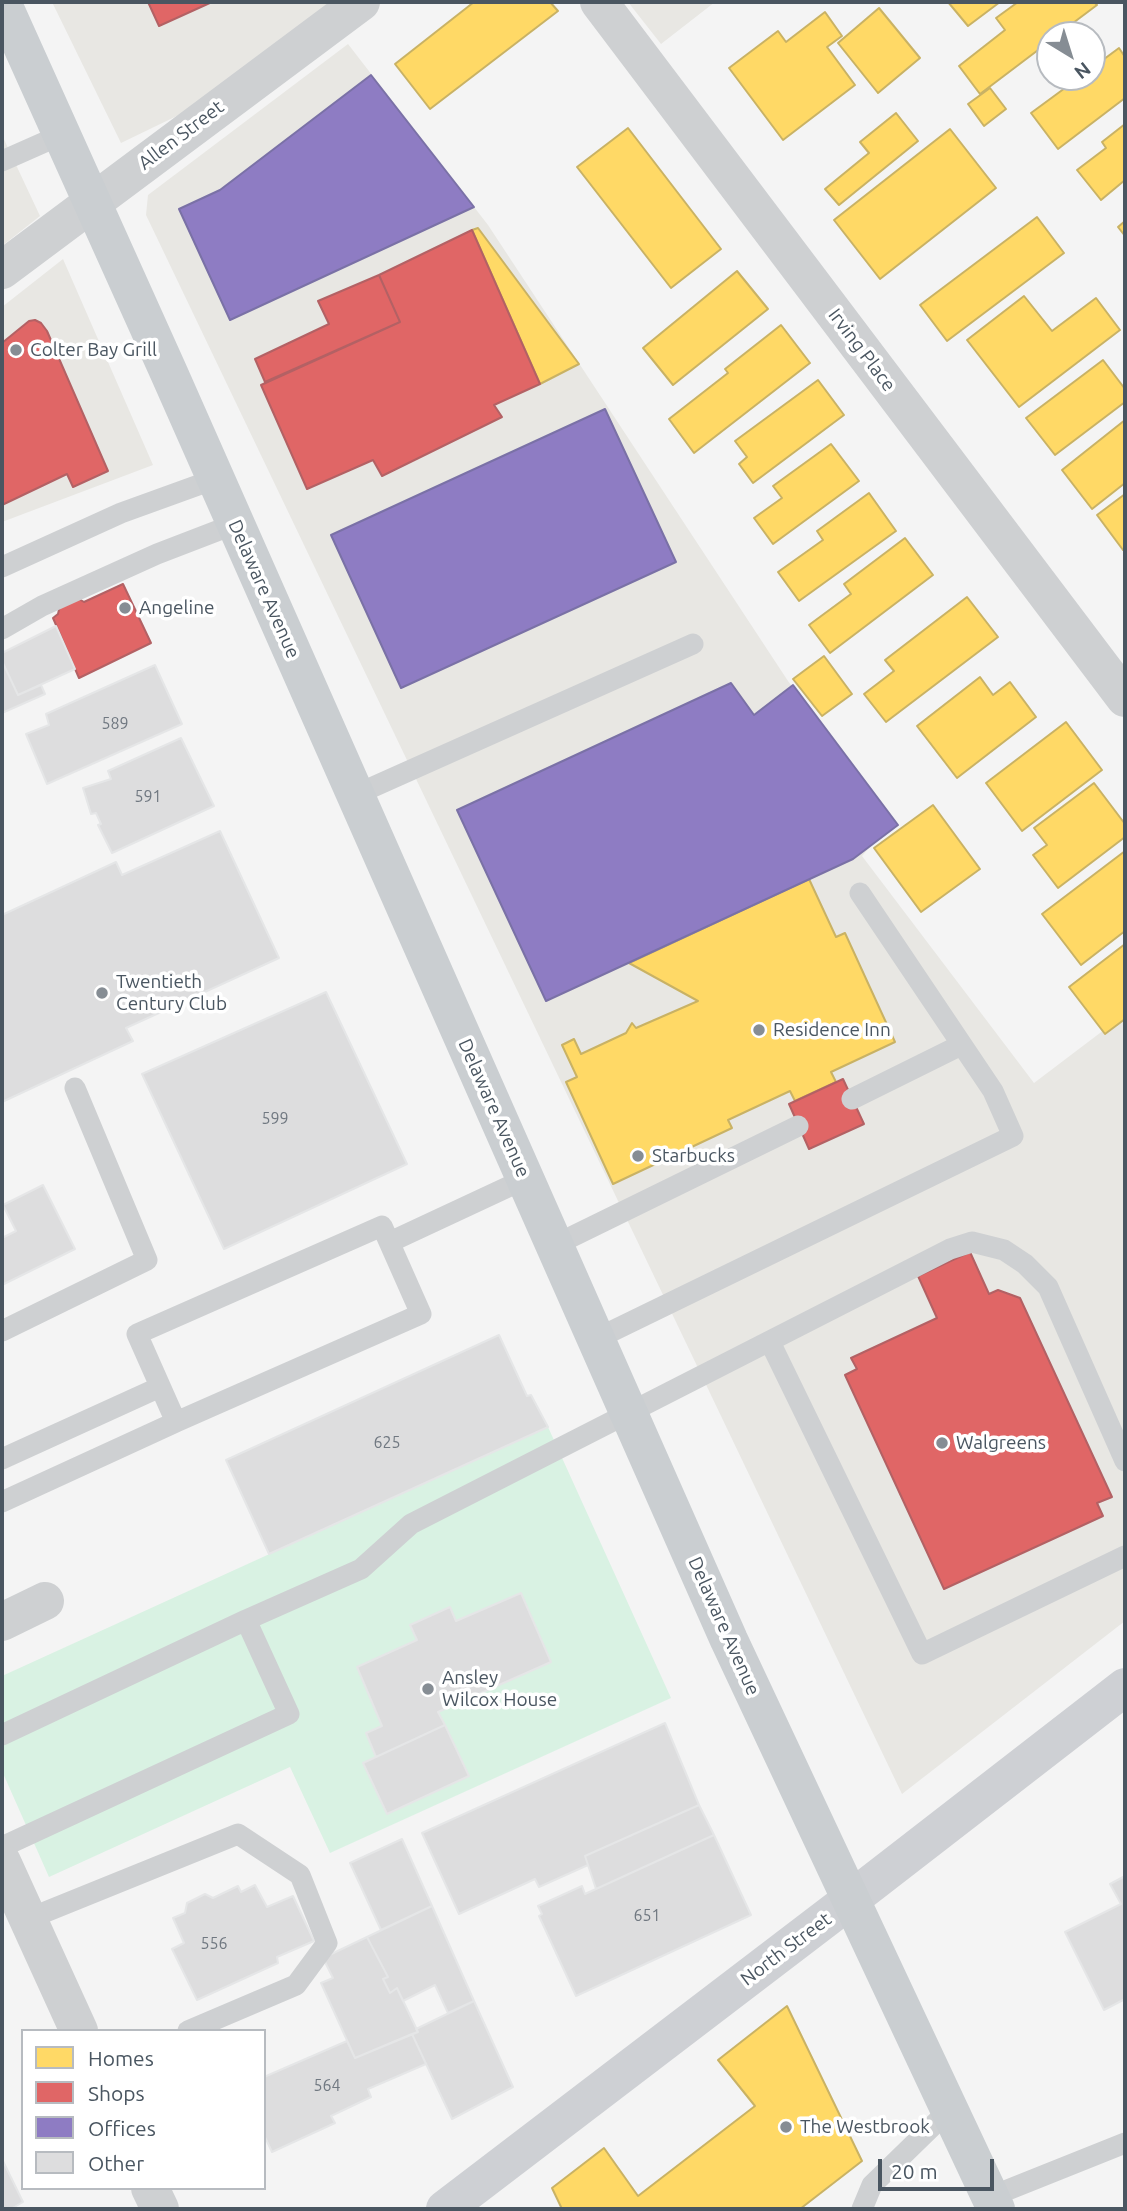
<!DOCTYPE html>
<html>
<head>
<meta charset="utf-8">
<style>
  body { margin:0 }
  #map { position:relative; width:1127px; height:2211px; overflow:hidden; background:#f4f4f4; font-family:Ubuntu,sans-serif }
  canvas { display:block }
  .frame { position:absolute; inset:0; border:4px solid #4a5661; pointer-events:none }
  .legend { position:absolute; left:21px; top:2029px; width:245px; height:161px; box-sizing:border-box; background:#fff; border:2px solid #b7bbc0; margin:0; padding:9px 12px; list-style:none; font-size:21px; color:#4a5661 }
  .legend li { display:flex; align-items:center; gap:14px; height:35px }
  .legend b { width:35px; border:2px solid #b7bbc0 }
  .north { position:absolute; left:1036px; top:21px; width:70px; height:70px; box-sizing:border-box; background:#fff; border:2px solid #b7bbc0; border-radius:50%; rotate:142deg; font-size:19px; font-weight:700; line-height:28px; text-align:center; color:#4a5661 }
  .north::after { content:''; display:block; margin:auto; width:24px; height:32px; background:#868d94; clip-path:polygon(50% 0,100% 100%,50% 72%,0 100%) }
  .scale { position:absolute; left:878px; top:2159px; width:116px; height:32px; box-sizing:border-box; border:4px solid #4a5661; border-top:0; padding-left:9px; font-size:21px; line-height:24px; white-space:nowrap; color:#4a5661; -webkit-text-stroke:5px #fff; paint-order:stroke }
</style>
</head>
<body>
<div id="map">
<canvas width="1127" height="2211"></canvas>
<div class="frame"></div>
<ul class="legend">
<li><b style="height:19px;background:#ffd966"></b>Homes</li>
<li><b style="height:19px;background:#e06666"></b>Shops</li>
<li><b style="height:19px;background:#8e7cc3"></b>Offices</li>
<li><b style="height:19px;background:#ddddde"></b>Other</li>
</ul>
<div class="north">N</div>
<div class="scale">20 m</div>
</div>
<script>
const c = document.querySelector('canvas').getContext('2d');
c.lineJoin = 'round';
function fillPath(path, color) {
  c.fillStyle = color;
  c.fill(path, 'evenodd');
}
function stroke(path, color, width, dash) {
  c.strokeStyle = color;
  c.lineWidth = width;
  c.lineCap = dash ? 'butt' : 'round';
  c.setLineDash(dash || []);
  c.stroke(path);
}
function label(font, color, halo, rows, align = 'center') {
  c.font = font + ' Ubuntu,sans-serif';
  c.lineWidth = 7;
  c.setLineDash([]);
  c.textBaseline = 'middle';
  c.strokeStyle = halo;
  c.fillStyle = color;
  for (const [text, x, y, turn = 0] of rows) {
    c.save();
    c.translate(x, y);
    c.rotate((+turn || 0) * Math.PI / 180);
    c.textAlign = isNaN(turn) ? turn : align;
    if (halo) c.strokeText(text, 0, 0);
    c.fillText(text, 0, 0);
    c.restore();
  }
}
fillPath(new Path2D(`
  M 52,2 L 363,2 L 278,67 L 121,143 Z
  M 628,2 L 715,2 L 661,44 Z
  M 348,44 L 488,225 L 788,681 L 892,822 L 862,856 L 1034,1083 L 1125,1014 L 1125,1621 L 902,1794 L 146,215 L 148,195 Z
  M 2,135 L 40,216 L 2,246 Z
  M 63,259 L 153,465 L 2,522 L 2,307 Z`), '#e8e7e3');
fillPath(new Path2D(`
  M 548,1427 L 671,1698 L 330,1853 L 290,1767 L 49,1877 L 2,1771 L 2,1676 Z`), '#d9f2e3');
const homes = new Path2D(`
  M 474,2 L 550,2 L 558,11 L 430,109 L 395,64 Z
  M 948,2 L 1000,2 L 968,26 Z
  M 1018,2 L 1094,2 L 1097,5 L 1057,35 L 1050,35 L 1050,41 L 980,94 L 959,66 L 1005,30 L 996,18 Z
  M 879,8 L 920,58 L 878,93 L 838,43 Z
  M 825,12 L 842,36 L 827,47 L 855,85 L 783,140 L 729,68 L 778,31 L 786,42 Z
  M 1119,48 L 1125,57 L 1125,98 L 1058,149 L 1031,113 L 1080,77 L 1092,77 L 1092,68 Z
  M 990,88 L 1006,109 L 984,126 L 968,104 Z
  M 896,113 L 918,141 L 839,205 L 825,189 L 869,153 L 860,142 Z
  M 1125,124 L 1125,180 L 1101,200 L 1077,170 L 1106,148 L 1102,142 Z
  M 628,128 L 721,249 L 671,288 L 577,167 Z
  M 950,129 L 996,188 L 880,279 L 834,220 Z
  M 1037,217 L 1064,253 L 947,341 L 920,305 Z
  M 1125,221 L 1125,236 L 1118,227 Z
  M 478,228 L 579,364 L 540,384 L 472,230 Z
  M 737,271 L 768,309 L 673,385 L 643,348 Z
  M 1024,296 L 1052,331 L 1096,298 L 1120,330 L 1019,407 L 967,340 Z
  M 781,325 L 810,363 L 694,453 L 669,419 L 728,373 L 725,369 Z
  M 1103,360 L 1125,389 L 1125,402 L 1055,455 L 1026,418 Z
  M 818,380 L 844,415 L 753,483 L 739,464 L 747,457 L 735,441 Z
  M 1125,420 L 1125,483 L 1092,509 L 1062,470 Z
  M 831,444 L 859,481 L 773,544 L 754,518 L 782,498 L 773,486 Z
  M 869,493 L 896,531 L 799,601 L 778,572 L 823,540 L 817,531 Z
  M 1125,494 L 1125,548 L 1123,550 L 1097,515 Z
  M 905,538 L 933,575 L 830,653 L 809,625 L 851,594 L 844,584 Z
  M 967,597 L 998,637 L 886,722 L 864,694 L 894,671 L 885,660 Z
  M 824,656 L 852,694 L 822,716 L 793,679 Z
  M 980,677 L 993,695 L 1010,682 L 1036,717 L 957,778 L 917,726 Z
  M 1066,722 L 1102,770 L 1022,831 L 986,783 Z
  M 1094,783 L 1125,824 L 1125,837 L 1058,888 L 1033,855 L 1047,845 L 1034,828 Z
  M 933,805 L 980,869 L 921,912 L 874,848 Z
  M 1125,851 L 1125,931 L 1081,965 L 1042,914 Z
  M 809,879 L 836,937 L 845,933 L 895,1042 L 831,1072 L 836,1082 L 795,1101 L 790,1091 L 728,1120 L 732,1128 L 613,1184 L 566,1082 L 577,1077 L 562,1045 L 574,1039 L 581,1054 L 626,1033 L 632,1023 L 636,1028 L 698,1001 L 629,963 Z
  M 1125,944 L 1125,1019 L 1105,1034 L 1069,987 Z
  M 787,2006 L 862,2161 L 800,2209 L 562,2209 L 552,2188 L 604,2148 L 638,2196 L 755,2106 L 718,2060 Z`);
fillPath(homes, '#ffd966');
stroke(homes, '#c9b264', 2);
const shops = new Path2D(`
  M 148,2 L 212,2 L 159,26 Z
  M 472,230 L 540,384 L 494,405 L 502,417 L 382,476 L 373,460 L 307,489 L 261,385 L 400,322 L 379,275 Z
  M 379,275 L 400,322 L 265,382 L 255,359 L 329,324 L 318,301 Z
  M 35,320 L 41,323 L 47,331 L 108,471 L 73,487 L 67,474 L 2,505 L 2,343 L 29,321 Z
  M 123,584 L 151,643 L 79,678 L 53,618 L 58,614 L 60,605 L 74,596 L 84,602 Z
  M 843,1079 L 864,1124 L 809,1149 L 789,1104 Z
  M 970,1252 L 989,1294 L 998,1290 L 1020,1298 L 1112,1497 L 1097,1503 L 1103,1516 L 944,1589 L 845,1375 L 857,1369 L 851,1358 L 937,1318 L 918,1276 Z`);
fillPath(shops, '#e06666');
stroke(shops, '#b36164', 2);
const offices = new Path2D(`
  M 371,75 L 474,207 L 230,320 L 179,209 L 220,190 Z
  M 605,409 L 676,562 L 401,688 L 331,535 Z
  M 731,683 L 754,715 L 793,685 L 898,825 L 853,859 L 546,1001 L 457,810 Z`);
fillPath(offices, '#8e7cc3');
stroke(offices, '#7a71a6', 2);
const building = new Path2D(`
  M 56,626 L 75,669 L 18,695 L 2,661 L 2,653 Z
  M 2,661 L 18,695 L 41,685 L 45,694 L 2,713 Z
  M 155,665 L 182,724 L 47,784 L 26,734 L 49,725 L 46,714 Z
  M 181,738 L 214,806 L 112,853 L 98,825 L 101,824 L 96,813 L 91,814 L 83,788 L 111,779 L 108,771 Z
  M 220,831 L 279,958 L 126,1028 L 133,1041 L 2,1102 L 2,915 L 116,862 L 122,875 Z
  M 326,992 L 407,1164 L 224,1249 L 142,1074 Z
  M 43,1185 L 75,1249 L 2,1285 L 2,1238 L 16,1231 L 3,1205 Z
  M 499,1335 L 527,1396 L 531,1395 L 548,1427 L 269,1554 L 226,1460 Z
  M 521,1593 L 551,1662 L 438,1712 L 445,1725 L 376,1757 L 366,1733 L 382,1726 L 357,1667 L 417,1640 L 410,1625 L 450,1607 L 456,1621 Z
  M 665,1723 L 699,1805 L 585,1856 L 588,1865 L 539,1887 L 535,1879 L 459,1914 L 422,1833 Z
  M 445,1725 L 469,1776 L 387,1814 L 363,1763 Z
  M 699,1805 L 714,1835 L 596,1889 L 585,1856 Z
  M 714,1835 L 751,1915 L 576,1996 L 539,1916 L 542,1914 L 538,1906 L 582,1886 L 585,1894 Z
  M 402,1839 L 432,1906 L 381,1930 L 350,1863 Z
  M 1125,1876 L 1125,1999 L 1104,2010 L 1065,1932 L 1121,1904 L 1110,1884 Z
  M 255,1885 L 267,1907 L 293,1896 L 314,1941 L 277,1957 L 278,1963 L 197,2000 L 172,1949 L 184,1943 L 173,1918 L 185,1913 L 187,1903 L 205,1894 L 213,1898 L 238,1886 L 241,1892 Z
  M 432,1906 L 474,2001 L 448,2013 L 435,1985 L 403,2001 L 397,1988 L 390,1993 L 383,1979 L 388,1977 L 367,1937 Z
  M 367,1937 L 388,1977 L 383,1979 L 390,1993 L 397,1988 L 418,2032 L 355,2058 L 321,1983 L 333,1978 L 323,1958 Z
  M 474,2001 L 513,2087 L 452,2119 L 412,2034 L 418,2032 L 416,2029 Z
  M 412,2034 L 426,2064 L 368,2089 L 371,2097 L 331,2116 L 335,2123 L 272,2152 L 264,2135 L 264,2077 L 347,2041 L 355,2058 Z
  M 2,2159 L 23,2202 L 11,2209 L 2,2209 Z`);
fillPath(building, '#ddddde');
stroke(building, '#e5e6e7', 2);
stroke(new Path2D(`
  M 2,161 L 63,134
  M 2,567 L 121,513 L 215,479
  M 2,629 L 42,606 L 157,554 L 235,524
  M 355,795 L 693,644
  M 852,1099 L 961,1045
  M 382,1226 L 421,1314 L 176,1422 L 137,1334 Z
  M 390,1242 L 525,1179
  M 555,1245 L 798,1126
  M 2,1331 L 147,1260 L 75,1088
  M 596,1339 L 1013,1136 L 993,1091 L 860,893
  M 770,1342 L 922,1654 L 1125,1556
  M 2,1459 L 160,1387
  M 2,1502 L 176,1422
  M 246,1620 L 361,1569 L 411,1524 L 950,1249 L 972,1242 L 1004,1250 L 1025,1264 L 1048,1287 L 1125,1461
  M 2,1735 L 246,1620 L 289,1714 L 2,1847
  M 28,1919 L 238,1834 L 300,1875 L 327,1943 L 296,1985 L 188,2031
  M 990,2197 L 1125,2143
  M 862,2209 L 872,2185 L 949,2110`), '#ced0d2', 21);
stroke(new Path2D(`
  M 599,2 L 1125,698
  M 2,270 L 361,2
  M 2,1622 L 45,1601
  M 2,1862 L 79,2031
  M 150,2188 L 160,2209`), '#ced0d2', 38);
stroke(new Path2D(`
  M 445,2209 L 850,1900 L 1125,1687`), '#ced0d4', 38);
stroke(new Path2D(`
  M 2,2 L 169,373 L 729,1640 L 996,2209`), '#caced1', 38);
for (const [x, y, r, color] of [
  [16,350,7,"#868d94"],
  [125,608,7,"#868d94"],
  [102,993,7,"#868d94"],
  [759,1030,7,"#868d94"],
  [638,1156,7,"#868d94"],
  [942,1443,7,"#868d94"],
  [428,1689,7,"#868d94"],
  [786,2127,7,"#868d94"]
]) {
  const dot = new Path2D();
  dot.arc(x, y, r, 0, 2 * Math.PI);
  c.fillStyle = color;
  c.fill(dot);
  stroke(dot, '#fff', 2.5);
}
label('16px', '#707881', null, [
  ["589",115,724],
  ["591",148,797],
  ["599",275,1119],
  ["625",387,1443],
  ["651",647,1916],
  ["556",214,1944],
  ["564",327,2086]
]);
label('19px', '#4a5661', '#fff', [
  ["Allen Street",181,135,-37],
  ["Irving Place",862,350,53],
  ["Delaware Avenue",264,589,66],
  ["Delaware Avenue",494,1108,66],
  ["Delaware Avenue",724,1626,66],
  ["North Street",786,1949,-37]
]);
label('19px', '#4a5661', '#fff', [
  ["Colter Bay Grill",30,350],
  ["Angeline",139,608],
  ["Twentieth",116,982],
  ["Century Club",116,1004],
  ["Residence Inn",773,1030],
  ["Starbucks",652,1156],
  ["Walgreens",956,1443],
  ["Ansley",442,1678],
  ["Wilcox House",442,1700],
  ["The Westbrook",800,2127]
], 'left');
</script>
</body>
</html>
